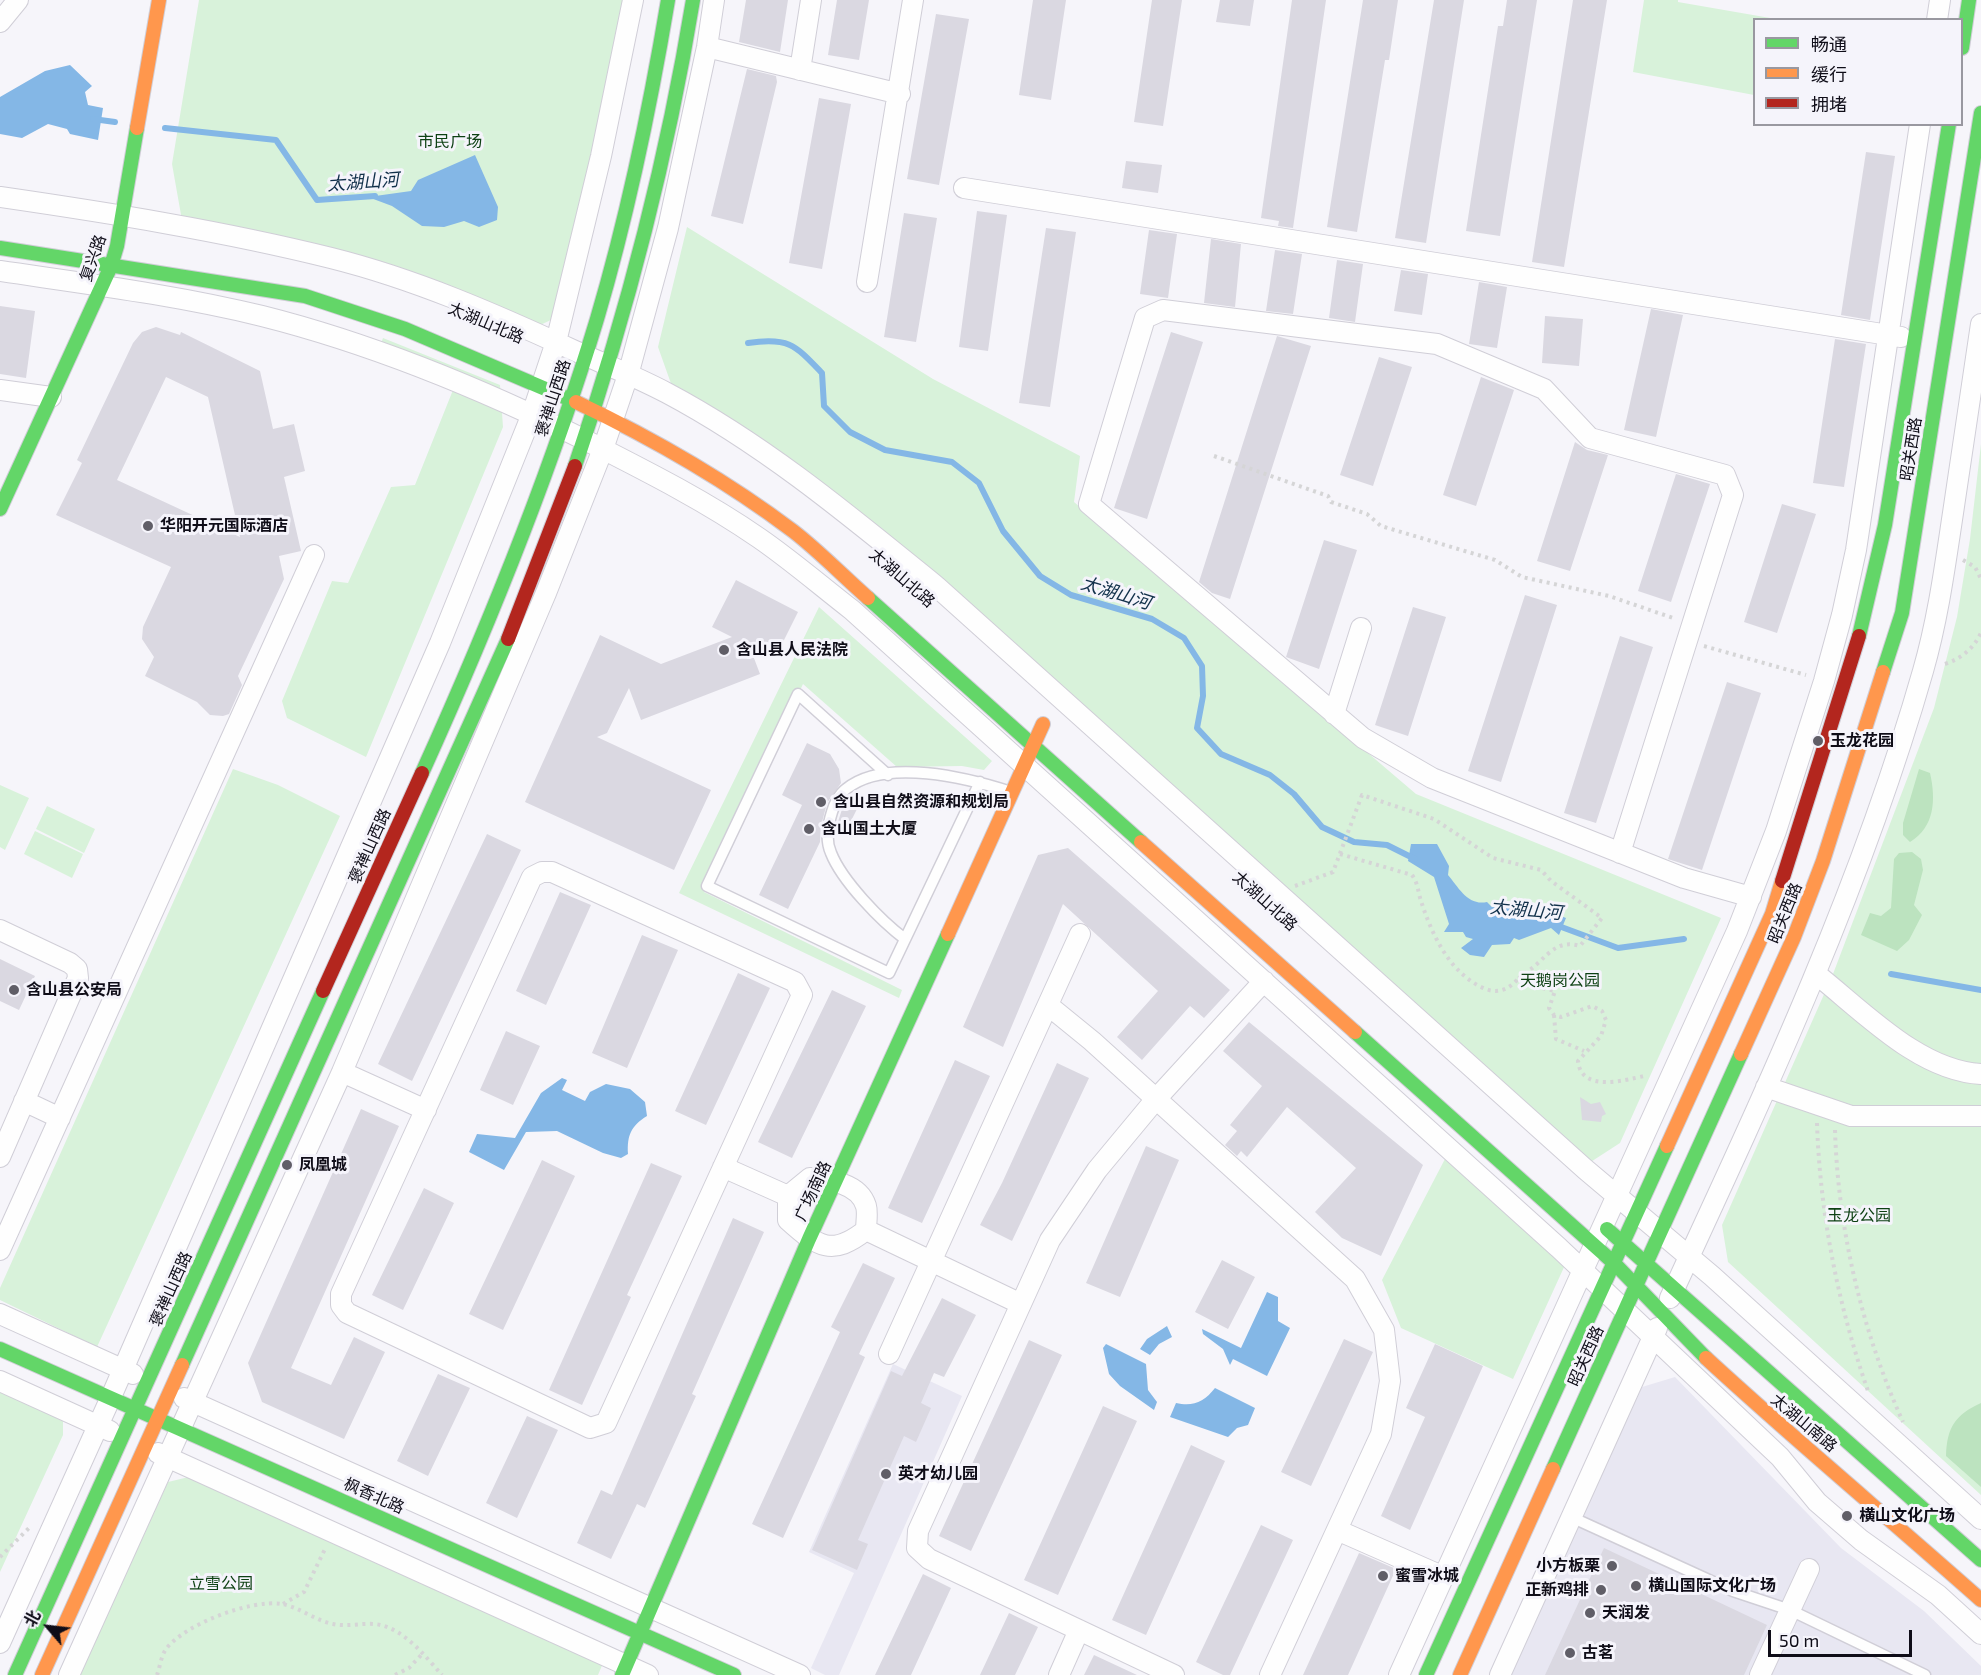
<!DOCTYPE html>
<html>
<head>
<meta charset="utf-8">
<style>
  body { margin:0 }
  #map { position:relative; width:1981px; height:1675px; overflow:hidden; background:#f6f5fa; font-family:"Exo 2","Noto Sans SC",sans-serif }
  canvas { display:block }
  .legend { position:absolute; left:1753px; top:18px; width:210px; height:108px; box-sizing:border-box; background:#f5f4fb; border:2px solid #9998a0; margin:0; padding:8px 10px; list-style:none; font-size:18px; color:#0f0d18 }
  .legend li { display:flex; align-items:center; gap:12px; height:30px }
  .legend b { width:30px; border:2px solid #9998a0 }
  .north { position:absolute; left:18px; top:1597px; width:60px; height:60px; -webkit-text-stroke:4px #f5f4fb; paint-order:stroke; rotate:298deg; font-size:16px; font-weight:700; line-height:24px; text-align:center; color:#0f0d18 }
  .north::after { content:''; display:block; margin:auto; width:21px; height:27px; background:#0f0d18; clip-path:polygon(50% 0,100% 100%,50% 72%,0 100%) }
  .scale { position:absolute; left:1768px; top:1630px; width:144px; height:27px; box-sizing:border-box; border:3px solid #0f0d18; border-top:0; padding-left:8px; font-size:18px; line-height:21px; white-space:nowrap; color:#0f0d18; -webkit-text-stroke:4px #f5f4fb; paint-order:stroke }
</style>
</head>
<body>
<div id="map">
<canvas width="1981" height="1675"></canvas>
<ul class="legend">
<li><b style="height:8px;background:#63d668"></b>畅通</li>
<li><b style="height:8px;background:#ff974d"></b>缓行</li>
<li><b style="height:8px;background:#b3261e"></b>拥堵</li>
</ul>
<div class="north">北</div>
<div class="scale">50 m</div>
</div>
<script>
const c = document.querySelector('canvas').getContext('2d');
c.lineJoin = 'round';
function fillPath(path, color) {
  c.fillStyle = color;
  c.fill(path, 'evenodd');
}
function stroke(path, color, width, dash) {
  c.strokeStyle = color;
  c.lineWidth = width;
  c.lineCap = dash ? 'butt' : 'round';
  c.setLineDash(dash || []);
  c.stroke(path);
}
function label(font, color, halo, rows, align = 'center') {
  c.font = font + ' "Exo 2","Noto Sans SC",sans-serif';
  c.lineWidth = 6;
  c.setLineDash([]);
  c.textBaseline = 'middle';
  c.strokeStyle = halo;
  c.fillStyle = color;
  for (const [text, x, y, turn = 0] of rows) {
    c.save();
    c.translate(x, y);
    c.rotate((+turn || 0) * Math.PI / 180);
    c.textAlign = isNaN(turn) ? turn : align;
    if (halo) c.strokeText(text, 0, 0);
    c.fillText(text, 0, 0);
    c.restore();
  }
}
fillPath(new Path2D(`
  M 893,1364 L 962,1396 L 839,1675 L 825,1675 L 811,1668 L 854,1573 L 809,1552 Z
  M 1675,1377 L 1841,1548 L 1924,1611 L 1981,1666 L 1981,1675 L 1509,1675 L 1642,1387 Z`), '#e8e7f2');
fillPath(new Path2D(`
  M 199,0 L 626,0 L 612,90 L 551,320 L 529,330 L 430,285 L 183,226 L 172,164 Z
  M 1644,0 L 1678,0 L 1678,2 L 1776,19 L 1754,20 L 1754,95 L 1633,72 Z
  M 687,227 L 933,379 L 1080,456 L 1074,502 L 1416,794 L 1721,918 L 1620,1143 L 1586,1165 L 825,484 L 674,392 L 658,347 Z
  M 383,338 L 500,385 L 503,427 L 366,757 L 287,718 L 282,701 L 332,581 L 348,583 L 391,487 L 415,485 L 457,380 L 379,349 Z
  M 1981,444 L 1981,1495 L 1728,1262 L 1722,1225 L 1833,974 L 1934,708 L 1957,617 L 1970,539 Z
  M 819,607 L 992,761 L 984,770 L 962,766 L 897,767 L 803,684 L 704,892 L 902,990 L 899,998 L 679,893 Z
  M 233,769 L 278,785 L 340,816 L 97,1347 L 0,1300 L 0,1288 Z
  M 0,785 L 29,798 L 5,850 L 0,847 Z
  M 47,806 L 95,829 L 84,853 L 36,829 Z
  M 35,831 L 83,854 L 72,878 L 24,854 Z
  M 1446,1157 L 1565,1265 L 1513,1379 L 1401,1328 L 1382,1280 Z
  M 0,1387 L 63,1417 L 63,1435 L 0,1572 Z
  M 197,1475 L 606,1656 L 598,1675 L 80,1675 L 168,1482 Z`), '#d8f2da');
fillPath(new Path2D(`
  M 1919,769 L 1930,773 C 1936,799 1935,827 1910,842 L 1903,835 L 1903,823 Z
  M 1912,852 L 1921,859 L 1923,870 L 1914,905 L 1922,915 L 1909,940 L 1897,951 L 1861,935 L 1870,913 L 1881,916 L 1891,908 L 1894,859 L 1899,853 Z
  M 1981,1403 L 1981,1487 L 1946,1456 C 1947,1427 1955,1415 1981,1403 Z`), '#bce3bf');
fillPath(new Path2D(`
  M 70,65 L 92,86 L 85,92 L 88,105 L 103,108 L 98,140 L 70,134 L 67,129 L 48,124 L 22,138 L 0,134 L 0,97 L 45,71 Z
  M 475,155 L 498,207 L 497,220 L 479,227 L 464,221 L 444,227 L 422,226 L 392,206 L 368,197 L 411,191 L 418,180 Z
  M 1411,844 L 1437,844 L 1449,866 L 1448,875 C 1459,888 1468,906 1487,902 L 1492,907 L 1531,909 L 1534,915 L 1548,911 L 1566,918 L 1559,935 L 1551,928 L 1519,940 L 1514,938 L 1510,944 L 1492,945 L 1484,957 L 1470,955 L 1461,948 L 1473,939 L 1466,937 L 1463,932 L 1444,932 L 1449,924 L 1434,877 L 1408,861 Z
  M 562,1078 L 567,1080 L 562,1090 L 585,1101 L 590,1092 L 606,1084 L 630,1089 L 645,1102 L 647,1116 C 631,1126 627,1135 628,1154 L 621,1158 L 603,1153 L 557,1131 L 526,1132 L 504,1170 L 469,1152 L 477,1134 L 515,1138 L 541,1093 Z
  M 1267,1292 L 1278,1297 L 1278,1321 L 1290,1328 L 1267,1376 L 1233,1359 L 1230,1365 L 1223,1349 L 1203,1334 L 1202,1329 L 1241,1348 Z
  M 1167,1326 L 1172,1337 L 1159,1344 L 1150,1355 L 1140,1349 L 1147,1339 Z
  M 1106,1344 L 1146,1364 L 1148,1390 L 1157,1402 L 1154,1410 L 1120,1386 L 1109,1374 L 1103,1348 Z
  M 1215,1388 L 1255,1408 L 1248,1425 L 1237,1428 L 1228,1437 L 1170,1417 L 1176,1403 C 1193,1407 1204,1402 1215,1388 Z`), '#84b7e6');
stroke(new Path2D(`
  M 93,119 L 115,122
  M 165,128 L 276,140 L 317,200 L 375,196
  M 748,343 C 789,337 795,345 822,373 L 824,406 L 850,432 L 885,450 L 952,462 L 979,483 L 1003,531 L 1040,576 L 1071,595 L 1152,619 L 1184,638 L 1202,666 L 1203,696 L 1197,728 L 1221,754 L 1270,775 L 1294,794 L 1322,827 L 1354,842 L 1387,845 L 1415,859
  M 1556,925 L 1618,948 L 1684,939
  M 1891,974 L 1981,990`), '#84b7e6', 6);
fillPath(new Path2D(`
  M 746,0 L 788,0 L 780,52 L 739,42 Z
  M 837,0 L 869,0 L 859,60 L 828,55 Z
  M 1033,0 L 1066,0 L 1051,100 L 1019,95 Z
  M 1152,0 L 1182,0 L 1163,126 L 1134,122 Z
  M 1220,0 L 1254,0 L 1250,26 L 1216,22 Z
  M 1292,0 L 1326,0 L 1293,228 L 1278,226 L 1279,221 L 1261,218 Z
  M 1363,0 L 1398,0 L 1389,60 L 1385,60 L 1357,232 L 1327,227 Z
  M 1434,0 L 1464,0 L 1426,243 L 1395,238 Z
  M 1507,0 L 1537,0 L 1500,236 L 1466,231 L 1498,26 L 1503,26 Z
  M 1573,0 L 1607,0 L 1564,267 L 1532,262 Z
  M 936,14 L 969,19 L 939,185 L 907,179 Z
  M 747,69 L 776,76 L 777,82 L 743,224 L 711,216 Z
  M 819,98 L 851,104 L 822,269 L 789,263 Z
  M 1866,152 L 1895,156 L 1870,320 L 1841,315 Z
  M 1126,161 L 1162,165 L 1158,193 L 1122,188 Z
  M 977,211 L 1007,215 L 988,351 L 959,347 Z
  M 904,213 L 937,218 L 916,342 L 884,337 Z
  M 1046,228 L 1076,232 L 1050,407 L 1019,403 Z
  M 1149,230 L 1177,234 L 1168,298 L 1140,294 Z
  M 1211,239 L 1241,244 L 1235,307 L 1204,303 Z
  M 1275,250 L 1302,254 L 1293,314 L 1266,311 Z
  M 1337,260 L 1363,264 L 1355,322 L 1329,318 Z
  M 1401,270 L 1428,274 L 1422,315 L 1394,311 Z
  M 1479,282 L 1507,287 L 1497,348 L 1469,344 Z
  M 0,306 L 35,311 L 26,378 L 0,374 Z
  M 1651,309 L 1683,315 L 1656,437 L 1624,430 Z
  M 1545,316 L 1583,319 L 1579,366 L 1542,363 Z
  M 156,327 L 180,335 L 181,332 L 260,371 L 273,429 L 294,424 L 305,471 L 284,477 L 301,551 L 279,556 L 284,579 L 238,676 L 242,685 L 229,714 L 223,716 L 210,715 L 197,702 L 145,676 L 154,657 L 142,639 L 143,627 L 171,567 L 56,515 L 82,463 L 77,460 L 133,343 L 142,332 ZM 166,377 L 208,397 L 240,537 L 117,480 Z
  M 1171,332 L 1203,342 L 1147,519 L 1114,508 Z
  M 1277,336 L 1311,346 L 1230,599 L 1212,593 L 1199,582 Z
  M 1835,339 L 1866,344 L 1844,487 L 1813,483 Z
  M 1379,357 L 1412,367 L 1373,486 L 1340,475 Z
  M 1481,377 L 1514,390 L 1476,506 L 1443,495 Z
  M 1575,442 L 1587,450 L 1608,455 L 1570,571 L 1537,561 Z
  M 1676,474 L 1710,484 L 1671,602 L 1638,591 Z
  M 1782,504 L 1816,514 L 1777,633 L 1744,622 Z
  M 1324,540 L 1357,550 L 1319,669 L 1286,657 Z
  M 736,580 L 798,612 L 775,658 L 749,645 L 760,674 L 641,720 L 629,688 L 607,733 L 597,737 L 711,790 L 674,870 L 525,802 L 600,635 L 661,664 L 732,637 L 712,627 Z
  M 1525,595 L 1557,605 L 1501,782 L 1468,771 Z
  M 1413,607 L 1446,617 L 1408,736 L 1375,725 Z
  M 1620,636 L 1653,647 L 1596,823 L 1564,813 Z
  M 1727,682 L 1761,693 L 1702,870 L 1668,859 Z
  M 807,743 L 830,754 L 839,769 L 841,783 L 827,803 L 821,826 L 820,842 L 788,909 L 759,895 L 802,805 L 782,795 Z
  M 844,803 L 857,809 L 845,833 L 836,828 Z
  M 487,834 L 521,850 L 412,1081 L 378,1064 Z
  M 1068,848 L 1230,990 L 1204,1018 L 1190,1006 L 1142,1060 L 1117,1037 L 1158,991 L 1063,904 L 1003,1047 L 963,1027 L 1038,855 Z
  M 560,892 L 591,905 L 546,1005 L 516,991 Z
  M 642,935 L 678,950 L 627,1068 L 592,1053 Z
  M 0,959 L 35,976 L 19,1010 L 0,1001 Z
  M 738,973 L 770,988 L 706,1125 L 675,1111 Z
  M 832,990 L 866,1006 L 792,1158 L 758,1142 Z
  M 1249,1022 L 1423,1165 L 1381,1256 L 1342,1238 L 1315,1212 L 1356,1168 L 1287,1107 L 1247,1157 L 1241,1151 L 1237,1156 L 1225,1145 L 1237,1131 L 1230,1125 L 1262,1086 L 1223,1051 Z
  M 506,1031 L 540,1046 L 513,1105 L 480,1090 Z
  M 955,1060 L 990,1076 L 922,1223 L 888,1208 Z
  M 1057,1063 L 1089,1078 L 1012,1241 L 980,1225 L 1002,1183 Z
  M 1580,1097 L 1591,1104 L 1600,1102 L 1606,1114 L 1602,1116 L 1601,1122 L 1582,1120 Z
  M 361,1109 L 399,1126 L 291,1368 L 331,1385 L 354,1337 L 385,1352 L 344,1439 L 262,1402 L 248,1363 Z
  M 1146,1146 L 1179,1160 L 1120,1297 L 1086,1283 Z
  M 542,1160 L 575,1176 L 503,1330 L 469,1314 Z
  M 651,1163 L 682,1176 L 627,1295 L 631,1297 L 582,1405 L 549,1390 Z
  M 424,1188 L 454,1203 L 403,1310 L 372,1295 Z
  M 733,1218 L 764,1232 L 692,1394 L 696,1396 L 645,1508 L 637,1504 L 611,1559 L 577,1543 L 601,1490 L 612,1495 Z
  M 1222,1260 L 1255,1277 L 1228,1329 L 1195,1312 Z
  M 863,1263 L 895,1278 L 859,1354 L 865,1357 L 783,1538 L 752,1524 L 840,1332 L 831,1327 Z
  M 942,1298 L 976,1315 L 944,1377 L 934,1373 L 921,1403 L 931,1408 L 916,1442 L 904,1436 L 858,1540 L 868,1544 L 857,1570 L 812,1550 L 891,1371 L 902,1376 Z
  M 1344,1339 L 1373,1352 L 1311,1486 L 1281,1472 Z
  M 1029,1340 L 1062,1355 L 971,1551 L 939,1536 Z
  M 1435,1344 L 1483,1366 L 1410,1530 L 1381,1516 L 1425,1417 L 1406,1408 Z
  M 438,1374 L 470,1388 L 428,1476 L 397,1461 Z
  M 1103,1406 L 1137,1421 L 1058,1595 L 1024,1580 Z
  M 527,1416 L 558,1430 L 517,1518 L 486,1503 Z
  M 1191,1445 L 1225,1461 L 1146,1635 L 1112,1620 Z
  M 1261,1525 L 1293,1540 L 1230,1675 L 1223,1675 L 1196,1662 Z
  M 1604,1548 L 1767,1625 L 1744,1675 L 1545,1675 Z
  M 1359,1553 L 1396,1569 L 1348,1675 L 1303,1675 Z
  M 923,1574 L 951,1588 L 911,1675 L 875,1675 Z
  M 1009,1613 L 1038,1627 L 1015,1675 L 980,1675 Z
  M 1094,1655 L 1137,1675 L 1084,1675 Z`), '#dad8e1');
const lane = new Path2D(`
  M 888,775 L 798,694 L 707,886 L 889,973 L 980,782
  M 905,939 C 881,921 842,881 831,853 C 825,839 828,825 832,812 C 834,805 839,794 846,789 C 885,757 968,778 1011,792
  M 1571,1517 L 1733,1591 L 1790,1610 L 1925,1675`);
const street = new Path2D(`
  M 1937,20 L 1940,0
  M 0,22 L 18,0
  M 707,47 L 900,94
  M 800,70 L 811,0
  M 964,188 L 1901,337
  M 0,197 C 110,213 222,231 331,258 C 415,279 495,314 573,350 C 604,364 637,377 667,393 C 765,445 850,516 936,586 L 1585,1169 L 1712,1276 L 1981,1519
  M 0,271 C 88,284 176,295 262,316 C 377,345 487,391 593,444 C 650,473 707,502 759,538 C 791,560 821,586 852,610 L 1559,1248 L 1780,1457 L 1817,1502 L 1861,1540 L 1938,1595 L 1981,1634
  M 867,282 L 913,0
  M 0,390 L 51,397
  M 1334,714 L 1361,628
  M 1620,853 L 1733,495 L 1725,475 L 1590,438 L 1544,389 L 1437,344 L 1163,310 L 1145,318 L 1089,504 L 1363,738 L 1432,778 L 1684,878 L 1751,897
  M 542,872 L 552,872 L 795,982 L 802,995 L 606,1423 L 590,1428 L 347,1313 L 341,1305 L 341,1294 L 532,877 Z
  M 0,930 L 70,963 L 77,969 L 78,978 L 0,1157
  M 1816,974 C 1863,1011 1919,1071 1981,1074
  M 1049,1006 L 1092,1041 L 1355,1279 L 1384,1330 L 1390,1381 L 1381,1434 L 1270,1675
  M 342,1072 L 426,1110
  M 1766,1087 L 1851,1116 L 1981,1116
  M 24,1101 L 60,1118
  M 723,1167 L 788,1196
  M 810,1178 C 830,1180 859,1183 866,1206 C 868,1213 866,1223 866,1230 C 832,1257 818,1247 788,1220 L 788,1196 Z
  M 866,1230 L 1021,1304
  M 0,1250 L 314,555
  M 1670,1298 C 1765,1093 1861,888 1923,671 C 1938,619 1945,566 1953,513 C 1962,450 1972,387 1981,324
  M 0,1314 L 133,1374
  M 889,1354 L 1080,934
  M 0,1381 L 110,1431
  M 184,1398 L 800,1675
  M 158,1453 L 648,1675
  M 1337,1530 L 1444,1577
  M 0,1643 L 111,1397 L 440,643 L 532,414 L 556,342 L 601,156 L 633,0
  M 69,1675 L 342,1072 L 546,593 L 603,449 L 628,375 L 668,228 L 707,47 L 714,0
  M 1059,1675 L 1079,1630
  M 1174,1675 L 929,1559 L 917,1548 L 918,1531 L 1050,1240 L 1097,1170 L 1156,1099 L 1264,981
  M 1399,1675 L 1737,931 L 1776,831 L 1824,681 L 1842,615 L 1856,550 L 1920,124
  M 1500,1675 L 1657,1328
  M 1760,1675 L 1809,1569`);
const fast = new Path2D(`
  M 1962,48 L 1969,0
  M 0,248 L 305,296 L 405,329 L 576,402
  M 575,466 C 627,313 667,159 693,0
  M 0,509 L 111,266 L 117,246 L 137,128
  M 868,598 L 1141,842
  M 1859,636 L 1885,525 L 1949,124
  M 1883,672 L 1902,613 L 1981,113
  M 422,773 C 489,625 550,475 597,319 C 628,214 650,108 668,0
  M 1355,1032 L 1614,1263 L 1706,1358
  M 1607,1229 L 1981,1560
  M 0,1349 L 734,1675
  M 182,1365 L 508,639
  M 1553,1469 L 1741,1054
  M 15,1675 L 323,991
  M 622,1675 L 809,1239 L 948,934
  M 1426,1675 L 1667,1146`);
const slow = new Path2D(`
  M 137,128 L 159,0
  M 576,402 C 654,439 724,479 793,531 C 819,551 843,576 868,598
  M 1141,842 L 1355,1032
  M 948,934 L 1043,724
  M 1741,1054 L 1794,937 L 1823,861 L 1883,672
  M 1667,1146 L 1772,914 L 1782,881
  M 1706,1358 C 1796,1441 1890,1519 1981,1600
  M 42,1675 L 182,1365
  M 1460,1675 L 1553,1469`);
const jam = new Path2D(`
  M 508,639 L 575,466
  M 1782,881 L 1859,636
  M 323,991 L 422,773`);
stroke(lane, '#d0ced7', 13);
stroke(street, '#d0ced7', 22);
stroke(fast, '#d0ced7', 16);
stroke(slow, '#d0ced7', 16);
stroke(jam, '#d0ced7', 16);
stroke(new Path2D(`
  M 1214,456 L 1328,496 L 1331,502 L 1367,514 L 1381,526 L 1495,560 L 1522,577 L 1609,596 L 1676,619
  M 1963,560 L 1975,567 L 1981,579
  M 1704,646 L 1806,675
  M 1945,664 C 1962,658 1973,649 1981,633
  M 1340,854 L 1412,875 C 1418,883 1418,892 1421,901 C 1432,935 1449,971 1481,987 C 1497,995 1508,990 1518,979
  M 1295,886 L 1333,872 L 1362,795 L 1434,819 L 1493,858 L 1541,870 L 1551,881 L 1602,918 L 1580,946 C 1560,940 1551,951 1538,963 C 1532,969 1525,973 1518,979 L 1533,986 L 1555,991 L 1549,1008 L 1554,1015 L 1561,1017 L 1592,1006 L 1602,1011 L 1606,1020 L 1601,1036 L 1578,1061 C 1581,1093 1625,1080 1644,1076
  M 1554,1015 L 1556,1039 L 1584,1051
  M 1817,1123 C 1820,1214 1838,1305 1868,1391
  M 1835,1130 C 1838,1230 1862,1331 1903,1422
  M 0,1557 L 31,1526
  M 283,1604 L 304,1592 L 326,1547
  M 157,1675 C 160,1667 161,1656 166,1649 C 185,1624 251,1599 282,1604 C 299,1607 316,1621 333,1624 C 346,1627 361,1623 374,1624 C 402,1626 425,1656 442,1675
  M 395,1675 L 409,1668 L 423,1653`), '#d5d5d6', 4, [3, 4.5]);
stroke(lane, '#fefefe', 10);
stroke(street, '#fefefe', 20);
stroke(fast, '#63d668', 14);
stroke(slow, '#ff974d', 14);
stroke(jam, '#b3261e', 14);
for (const [x, y, r, color] of [
  [148,526,6,"#605e67"],
  [724,650,6,"#605e67"],
  [1818,741,6,"#605e67"],
  [821,802,6,"#605e67"],
  [809,829,6,"#605e67"],
  [14,990,6,"#605e67"],
  [287,1165,6,"#605e67"],
  [886,1474,6,"#605e67"],
  [1847,1516,6,"#605e67"],
  [1612,1566,6,"#605e67"],
  [1383,1576,6,"#605e67"],
  [1636,1586,6,"#605e67"],
  [1601,1590,6,"#605e67"],
  [1590,1613,6,"#605e67"],
  [1570,1653,6,"#605e67"]
]) {
  const dot = new Path2D();
  dot.arc(x, y, r, 0, 2 * Math.PI);
  c.fillStyle = color;
  c.fill(dot);
  stroke(dot, '#f5f4fb', 2);
}
label('16px', '#0e4114', '#f5f4fb', [
  ["市民广场",450,142],
  ["天鹅岗公园",1560,981],
  ["玉龙公园",1859,1216],
  ["立雪公园",221,1584]
]);
label('16px', '#0f0d18', '#f5f4fb', [
  ["复兴路",93,258,-71],
  ["太湖山北路",486,323,23],
  ["褒禅山西路",553,398,-72],
  ["昭关西路",1911,449,-81],
  ["太湖山北路",902,578,41],
  ["褒禅山西路",370,846,-66],
  ["太湖山北路",1265,901,42],
  ["昭关西路",1785,913,-68],
  ["广场南路",813,1191,-65],
  ["褒禅山西路",171,1289,-66],
  ["昭关西路",1586,1356,-66],
  ["太湖山南路",1804,1423,40],
  ["枫香北路",374,1496,24]
]);
label('bold 16px', '#0f0d18', '#f5f4fb', [
  ["华阳开元国际酒店",160,526],
  ["含山县人民法院",736,650],
  ["玉龙花园",1830,741],
  ["含山县自然资源和规划局",833,802],
  ["含山国土大厦",821,829],
  ["含山县公安局",26,990],
  ["凤凰城",299,1165],
  ["英才幼儿园",898,1474],
  ["横山文化广场",1859,1516],
  ["小方板栗",1600,1566,"right"],
  ["蜜雪冰城",1395,1576],
  ["横山国际文化广场",1648,1586],
  ["正新鸡排",1589,1590,"right"],
  ["天润发",1602,1613],
  ["古茗",1582,1653]
], 'left');
label('italic 18px', '#11304a', '#f5f4fb', [
  ["太湖山河",363,182,-4],
  ["太湖山河",1116,593,17],
  ["太湖山河",1526,910,5]
]);
</script>
</body>
</html>
